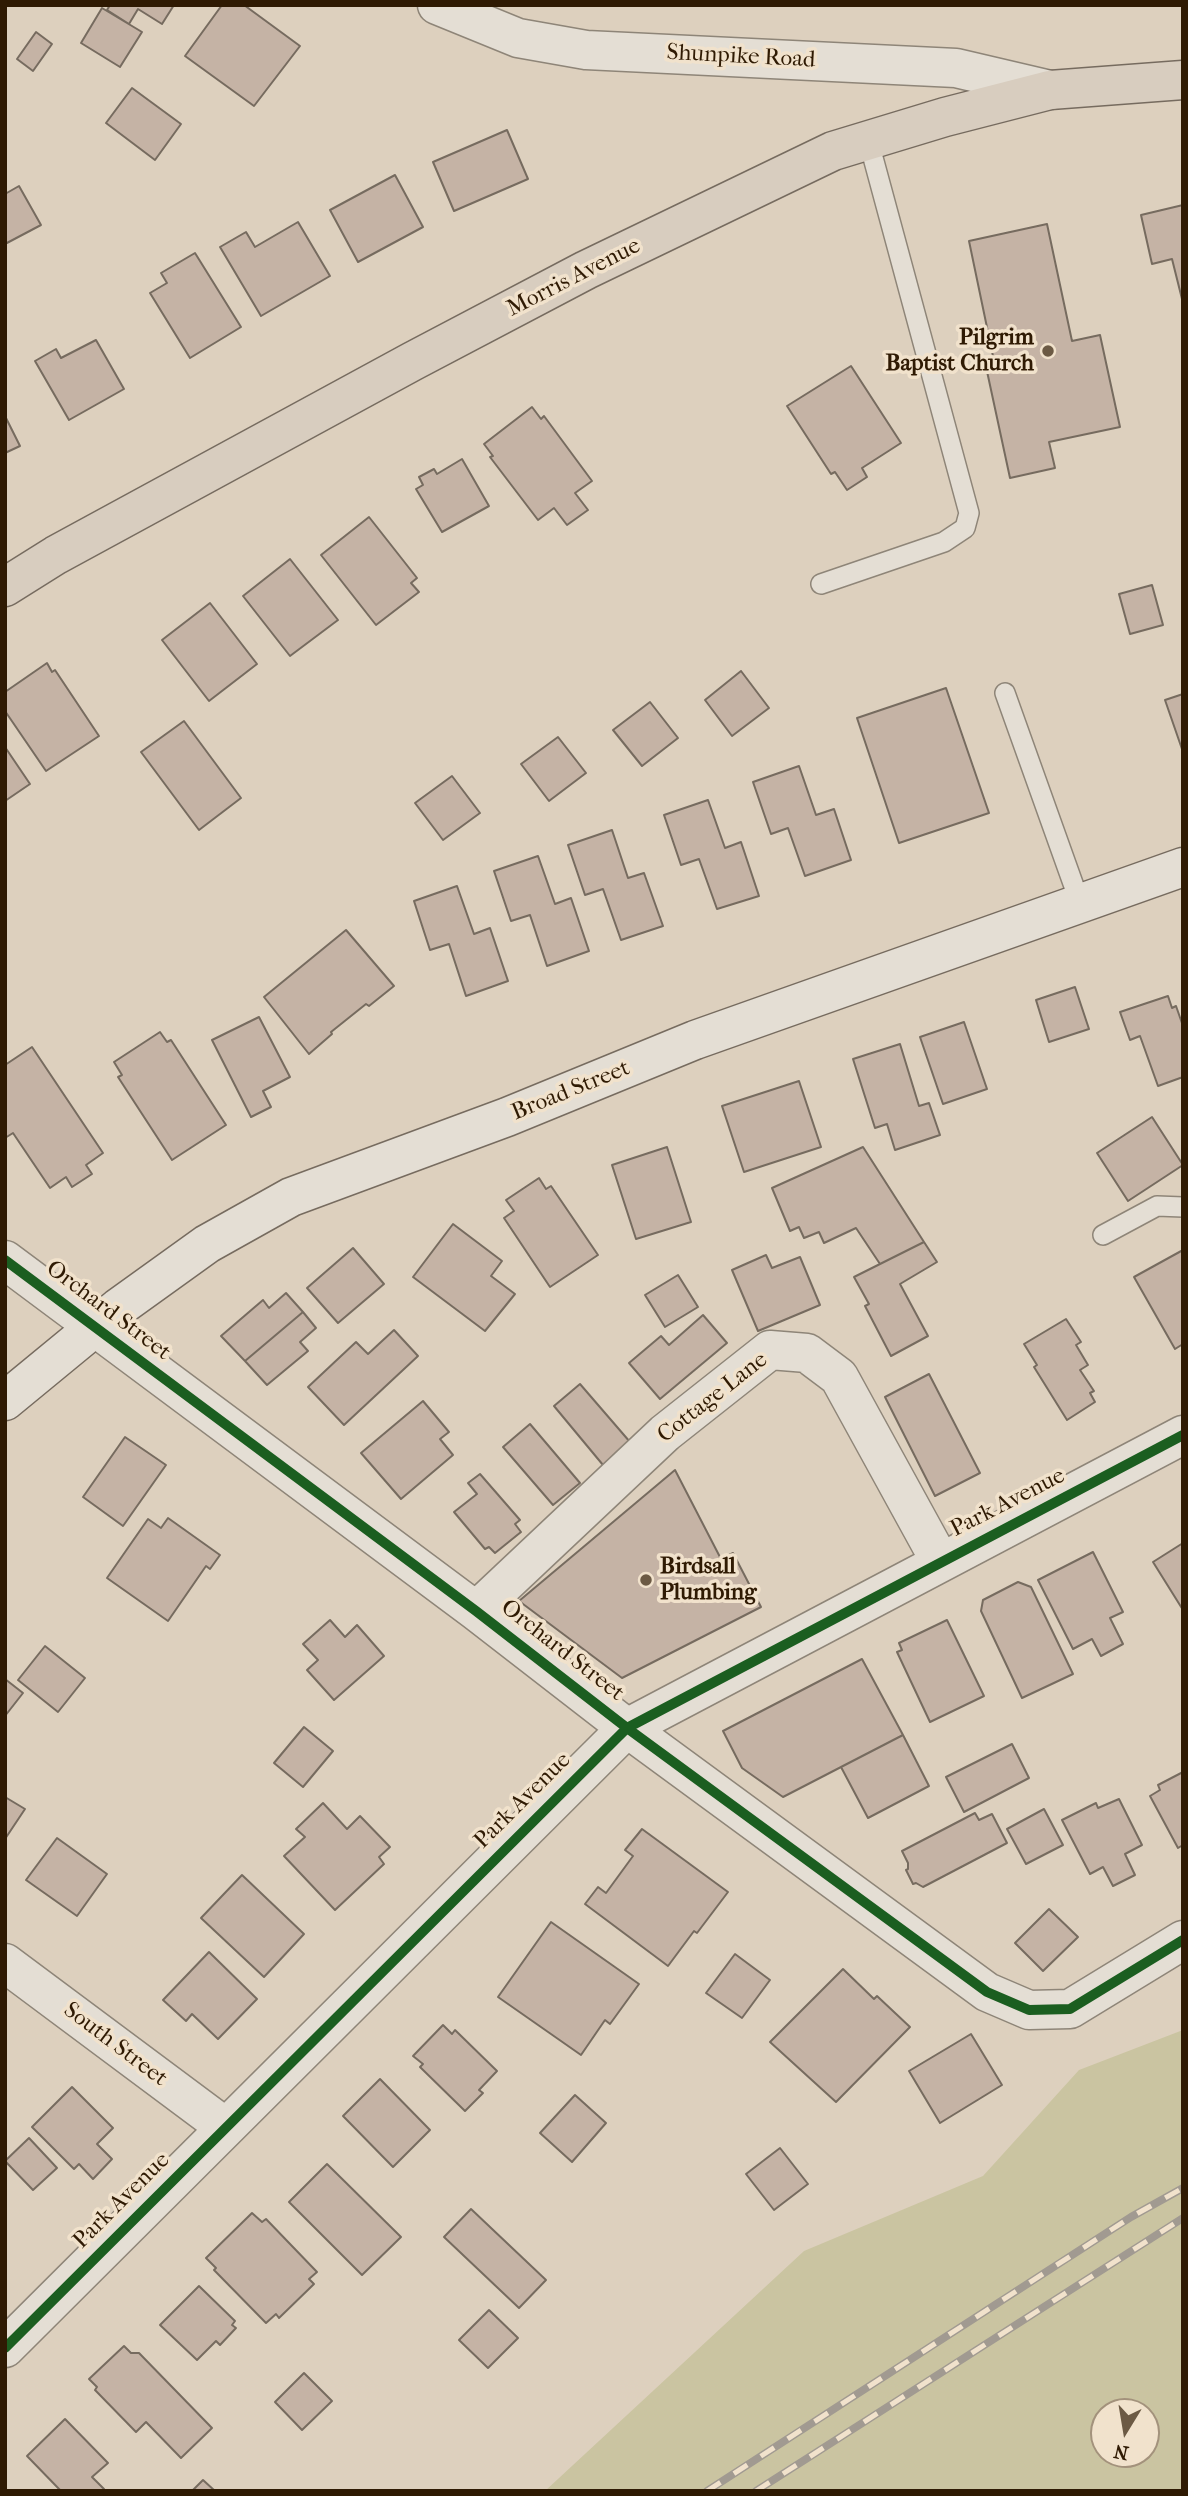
<!DOCTYPE html>
<html>
<head>
<meta charset="utf-8">
<style>
  body { margin:0 }
  #map { position:relative; width:1188px; height:2496px; overflow:hidden; background:#ddd0be; font-family:"IM FELL French Canon",serif }
  canvas { display:block }
  .frame { position:absolute; inset:0; border:7px solid #2f1a03; pointer-events:none }
  .north { position:absolute; left:1090px; top:2398px; width:70px; height:70px; box-sizing:border-box; background:#f1e2cc; border:2px solid #a3927c; border-radius:50%; rotate:191deg; font-size:19px; font-weight:700; line-height:28px; text-align:center; color:#2f1a03 }
  .north::after { content:''; display:block; margin:auto; width:24px; height:32px; background:#6c5a44; clip-path:polygon(50% 0,100% 100%,50% 72%,0 100%) }
</style>
</head>
<body>
<div id="map">
<canvas width="1188" height="2496"></canvas>
<div class="frame"></div>
<div class="north">N</div>
</div>
<script>
const c = document.querySelector('canvas').getContext('2d');
c.lineJoin = 'round';
function fillPath(path, color) {
  c.fillStyle = color;
  c.fill(path, 'evenodd');
}
function stroke(path, color, width, dash) {
  c.strokeStyle = color;
  c.lineWidth = width;
  c.lineCap = dash ? 'butt' : 'round';
  c.setLineDash(dash || []);
  c.stroke(path);
}
function label(font, color, halo, rows, align = 'center') {
  c.font = font + ' "IM FELL French Canon",serif';
  c.lineWidth = 7;
  c.setLineDash([]);
  c.textBaseline = 'middle';
  c.strokeStyle = halo;
  c.fillStyle = color;
  for (const [text, x, y, turn = 0] of rows) {
    c.save();
    c.translate(x, y);
    c.rotate((+turn || 0) * Math.PI / 180);
    c.textAlign = isNaN(turn) ? turn : align;
    if (halo) c.strokeText(text, 0, 0);
    c.fillText(text, 0, 0);
    c.restore();
  }
}
fillPath(new Path2D(`
  M 1183,2030 L 1183,2491 L 545,2491 L 804,2251 L 983,2176 L 1079,2070 ZM 1104,2412 L 1146,2412 L 1146,2454 L 1104,2454 Z`), '#cac4a1');
const building = new Path2D(`
  M 110,5 L 174,5 L 162,24 L 138,9 L 129,24 L 107,10 Z
  M 222,5 L 244,5 L 300,46 L 254,106 L 185,56 Z
  M 102,8 L 142,32 L 120,67 L 81,43 Z
  M 36,32 L 52,44 L 33,71 L 17,59 Z
  M 132,88 L 181,124 L 155,160 L 106,123 Z
  M 507,130 L 528,179 L 454,211 L 433,162 Z
  M 395,175 L 423,227 L 358,262 L 330,210 Z
  M 19,186 L 41,225 L 5,244 L 5,194 Z
  M 1183,205 L 1183,303 L 1172,259 L 1152,264 L 1141,215 Z
  M 298,222 L 330,276 L 261,316 L 220,247 L 246,232 L 255,247 Z
  M 1047,224 L 1072,341 L 1100,335 L 1120,427 L 1049,442 L 1055,468 L 1010,478 L 985,362 L 994,361 L 969,241 Z
  M 195,253 L 241,327 L 190,358 L 150,293 L 167,283 L 161,273 Z
  M 96,340 L 124,389 L 69,420 L 35,361 L 56,349 L 61,358 Z
  M 851,366 L 901,443 L 862,468 L 867,477 L 847,490 L 835,472 L 831,474 L 787,406 Z
  M 532,407 L 541,419 L 544,416 L 592,481 L 575,493 L 588,510 L 567,525 L 554,508 L 538,520 L 490,457 L 493,456 L 484,444 Z
  M 5,416 L 20,446 L 5,453 Z
  M 462,459 L 489,506 L 442,532 L 416,489 L 423,485 L 419,477 L 434,469 L 437,474 Z
  M 369,517 L 417,578 L 411,583 L 419,592 L 376,625 L 321,555 Z
  M 290,559 L 338,620 L 290,656 L 243,596 Z
  M 1152,585 L 1163,625 L 1130,634 L 1119,594 Z
  M 210,603 L 257,664 L 209,701 L 162,640 Z
  M 47,663 L 52,672 L 55,670 L 99,736 L 46,771 L 5,711 L 5,692 Z
  M 741,671 L 769,708 L 732,736 L 705,700 Z
  M 946,688 L 989,813 L 899,843 L 857,718 Z
  M 1183,694 L 1183,752 L 1165,700 Z
  M 650,702 L 678,738 L 642,766 L 613,730 Z
  M 184,721 L 241,798 L 199,830 L 141,752 Z
  M 558,737 L 586,773 L 549,801 L 521,764 Z
  M 5,747 L 30,784 L 5,801 Z
  M 799,766 L 816,815 L 834,809 L 851,860 L 805,876 L 788,828 L 771,834 L 753,782 Z
  M 452,776 L 480,813 L 443,840 L 415,803 Z
  M 708,800 L 725,848 L 741,842 L 759,896 L 717,909 L 699,859 L 681,865 L 664,815 Z
  M 612,830 L 628,878 L 644,873 L 663,926 L 621,940 L 603,889 L 585,895 L 568,845 Z
  M 538,856 L 555,904 L 571,898 L 589,951 L 547,966 L 530,915 L 511,921 L 494,871 Z
  M 457,886 L 474,934 L 490,928 L 508,981 L 466,996 L 449,944 L 430,950 L 414,901 Z
  M 346,930 L 394,986 L 369,1006 L 366,1004 L 331,1032 L 332,1034 L 309,1054 L 264,997 Z
  M 1075,987 L 1089,1029 L 1049,1042 L 1036,1000 Z
  M 1168,996 L 1172,1008 L 1176,1006 L 1183,1026 L 1183,1077 L 1158,1086 L 1140,1036 L 1130,1040 L 1120,1012 Z
  M 259,1017 L 290,1077 L 263,1091 L 271,1107 L 251,1117 L 212,1040 Z
  M 964,1022 L 987,1089 L 943,1104 L 920,1037 Z
  M 160,1032 L 167,1042 L 171,1040 L 226,1125 L 172,1160 L 118,1077 L 122,1075 L 114,1062 Z
  M 900,1044 L 919,1106 L 929,1103 L 940,1135 L 895,1150 L 887,1124 L 875,1128 L 853,1059 Z
  M 32,1047 L 103,1153 L 86,1165 L 92,1174 L 72,1187 L 66,1177 L 50,1188 L 13,1133 L 5,1138 L 5,1065 Z
  M 799,1081 L 821,1147 L 744,1172 L 722,1106 Z
  M 1152,1117 L 1183,1165 L 1128,1201 L 1097,1153 Z
  M 667,1147 L 691,1222 L 636,1239 L 612,1165 Z
  M 863,1147 L 924,1242 L 880,1264 L 856,1228 L 824,1243 L 819,1232 L 804,1238 L 799,1227 L 790,1231 L 772,1188 Z
  M 539,1178 L 546,1189 L 551,1186 L 598,1255 L 550,1287 L 504,1218 L 514,1211 L 506,1200 Z
  M 453,1224 L 502,1261 L 491,1276 L 515,1294 L 485,1331 L 413,1277 Z
  M 924,1242 L 937,1262 L 900,1284 L 928,1336 L 891,1356 L 865,1306 L 869,1304 L 854,1277 Z
  M 353,1248 L 384,1284 L 338,1323 L 307,1288 Z
  M 1183,1250 L 1183,1344 L 1175,1349 L 1134,1277 Z
  M 766,1255 L 772,1268 L 800,1257 L 820,1305 L 758,1331 L 732,1270 Z
  M 678,1275 L 698,1307 L 665,1327 L 645,1295 Z
  M 286,1293 L 303,1312 L 245,1361 L 221,1336 L 263,1300 L 269,1308 Z
  M 303,1312 L 316,1328 L 300,1342 L 308,1351 L 267,1385 L 245,1361 Z
  M 703,1315 L 727,1343 L 660,1399 L 629,1363 L 661,1336 L 669,1345 Z
  M 1066,1319 L 1081,1342 L 1076,1345 L 1088,1365 L 1080,1370 L 1094,1391 L 1090,1393 L 1095,1402 L 1067,1420 L 1034,1367 L 1037,1365 L 1024,1344 Z
  M 394,1330 L 418,1356 L 344,1425 L 308,1387 L 356,1342 L 368,1354 Z
  M 929,1374 L 980,1473 L 935,1496 L 885,1397 Z
  M 580,1384 L 630,1442 L 603,1465 L 554,1406 Z
  M 423,1401 L 449,1432 L 440,1439 L 453,1455 L 401,1499 L 361,1453 Z
  M 530,1424 L 580,1483 L 553,1505 L 503,1447 Z
  M 125,1437 L 166,1465 L 123,1526 L 83,1497 Z
  M 675,1470 L 721,1559 L 733,1553 L 761,1607 L 622,1678 L 519,1601 Z
  M 480,1474 L 520,1520 L 515,1524 L 521,1532 L 495,1553 L 489,1547 L 485,1549 L 454,1512 L 477,1494 L 468,1483 Z
  M 168,1518 L 220,1555 L 210,1569 L 206,1566 L 168,1621 L 107,1578 L 148,1519 L 161,1528 Z
  M 1183,1543 L 1183,1610 L 1153,1562 Z
  M 1093,1552 L 1123,1612 L 1110,1618 L 1123,1644 L 1101,1656 L 1092,1639 L 1073,1649 L 1038,1580 Z
  M 1018,1582 L 1031,1587 L 1073,1674 L 1022,1698 L 981,1611 L 983,1600 Z
  M 330,1620 L 345,1637 L 357,1625 L 384,1656 L 334,1700 L 307,1670 L 318,1660 L 303,1644 Z
  M 947,1620 L 984,1696 L 930,1722 L 897,1652 L 902,1650 L 899,1643 Z
  M 45,1646 L 85,1678 L 58,1712 L 18,1680 Z
  M 862,1659 L 903,1735 L 783,1797 L 742,1768 L 723,1731 Z
  M 5,1679 L 23,1693 L 5,1716 Z
  M 304,1727 L 333,1751 L 303,1787 L 274,1763 Z
  M 903,1735 L 929,1786 L 868,1818 L 841,1767 Z
  M 1012,1744 L 1029,1778 L 964,1812 L 946,1777 Z
  M 1183,1772 L 1183,1845 L 1178,1848 L 1150,1796 L 1160,1790 L 1158,1785 Z
  M 5,1797 L 25,1809 L 5,1839 Z
  M 1119,1799 L 1142,1845 L 1125,1854 L 1135,1875 L 1113,1886 L 1103,1867 L 1090,1874 L 1062,1820 L 1096,1803 L 1098,1808 Z
  M 323,1803 L 347,1829 L 360,1816 L 390,1847 L 379,1857 L 384,1864 L 335,1910 L 284,1856 L 305,1837 L 296,1829 Z
  M 1044,1809 L 1063,1845 L 1026,1864 L 1007,1829 Z
  M 975,1813 L 979,1820 L 992,1814 L 1007,1843 L 923,1887 L 916,1883 L 913,1884 L 906,1870 L 908,1869 L 908,1863 L 902,1851 Z
  M 642,1829 L 728,1892 L 697,1933 L 694,1931 L 668,1966 L 585,1904 L 598,1887 L 606,1893 L 633,1856 L 625,1850 Z
  M 57,1838 L 107,1874 L 77,1916 L 26,1880 Z
  M 242,1875 L 304,1934 L 264,1977 L 201,1918 Z
  M 1049,1909 L 1078,1937 L 1043,1971 L 1015,1943 Z
  M 551,1922 L 639,1984 L 610,2024 L 605,2020 L 581,2055 L 498,1997 Z
  M 209,1952 L 257,1999 L 218,2039 L 192,2014 L 186,2021 L 163,2000 Z
  M 735,1954 L 770,1980 L 742,2018 L 706,1993 Z
  M 843,1969 L 874,1999 L 877,1996 L 910,2027 L 836,2102 L 770,2042 Z
  M 443,2025 L 452,2034 L 455,2030 L 497,2071 L 479,2090 L 483,2093 L 465,2111 L 420,2067 L 423,2064 L 413,2056 Z
  M 971,2034 L 1002,2085 L 940,2123 L 909,2071 Z
  M 380,2079 L 430,2130 L 393,2167 L 343,2116 Z
  M 72,2087 L 113,2128 L 97,2144 L 112,2159 L 93,2179 L 79,2164 L 74,2169 L 32,2127 Z
  M 575,2095 L 606,2123 L 572,2162 L 540,2133 Z
  M 29,2138 L 57,2168 L 33,2190 L 5,2161 Z
  M 780,2148 L 808,2184 L 774,2210 L 746,2174 Z
  M 327,2164 L 401,2237 L 362,2275 L 289,2202 Z
  M 471,2209 L 546,2280 L 519,2308 L 444,2237 Z
  M 252,2213 L 262,2222 L 266,2219 L 317,2272 L 309,2279 L 314,2284 L 279,2318 L 276,2314 L 266,2323 L 214,2270 L 216,2268 L 206,2258 Z
  M 199,2286 L 235,2321 L 232,2325 L 236,2328 L 220,2345 L 216,2341 L 197,2360 L 160,2325 Z
  M 489,2310 L 518,2338 L 488,2368 L 459,2340 Z
  M 124,2346 L 131,2353 L 139,2353 L 212,2428 L 181,2458 L 146,2422 L 136,2432 L 95,2390 L 97,2387 L 89,2379 Z
  M 304,2373 L 332,2401 L 302,2430 L 275,2402 Z
  M 65,2419 L 108,2463 L 92,2477 L 104,2489 L 102,2491 L 61,2491 L 27,2456 Z
  M 203,2480 L 215,2491 L 192,2491 Z`);
fillPath(building, '#c5b3a5');
stroke(building, '#766b5f', 2);
const service = new Path2D(`
  M 821,584 L 944,542 L 965,528 L 969,513 L 868,139
  M 1005,693 L 1080,903
  M 1103,1235 L 1157,1206 L 1183,1207`);
const minor = new Path2D(`
  M 437,5 L 518,38 L 586,50 L 956,68 L 1050,90
  M 5,1260 L 476,1611 L 627,1728 L 987,1992 L 1029,2010 L 1070,2009 L 1183,1940
  M 476,1611 L 665,1433 L 770,1350 L 807,1353 L 839,1377 L 940,1561
  M 5,1963 L 225,2127
  M 5,2348 L 627,1728 L 1183,1435`);
const secondary = new Path2D(`
  M 5,1401 L 118,1308 L 207,1244 L 291,1197 L 507,1117 L 695,1040 L 1183,867`);
const primary = new Path2D(`
  M 5,587 L 56,555 L 413,361 L 586,270 L 833,151 L 945,117 L 1050,90 L 1183,80`);
stroke(service, '#8e8578', 22);
stroke(minor, '#8e8578', 41);
stroke(secondary, '#766b5f', 41);
stroke(primary, '#766b5f', 41);
stroke(service, '#e4ded4', 19);
stroke(minor, '#e4ded4', 38);
stroke(secondary, '#e4ded4', 38);
stroke(primary, '#d8cdbf', 38);
const rail = new Path2D(`
  M 707,2491 L 1131,2217 L 1183,2188
  M 756,2491 L 1183,2218`);
stroke(rail, '#a19a91', 8);
stroke(rail, '#f1e2cc', 5, [16]);
stroke(new Path2D(`
  M 5,1260 L 476,1611 L 627,1728 L 987,1992 L 1029,2010 L 1070,2009 L 1183,1940
  M 5,2348 L 627,1728 L 1183,1435`), '#1b5e20', 10);
for (const [x, y, r, color] of [
  [1048,351,7,"#6c5a44"],
  [646,1580,7,"#6c5a44"]
]) {
  const dot = new Path2D();
  dot.arc(x, y, r, 0, 2 * Math.PI);
  c.fillStyle = color;
  c.fill(dot);
  stroke(dot, '#f1e2cc', 2.5);
}
label('23px', '#2f1a03', '#f1e2cc', [
  ["Shunpike Road",741,57,3],
  ["Morris Avenue",574,278,-27],
  ["Broad Street",571,1091,-22],
  ["Orchard Street",108,1311,37],
  ["Cottage Lane",713,1398,-38],
  ["Park Avenue",1008,1503,-27],
  ["Orchard Street",562,1651,38],
  ["Park Avenue",523,1801,-45],
  ["South Street",115,2045,37],
  ["Park Avenue",122,2201,-45]
]);
label('bold 23px', '#2f1a03', '#f1e2cc', [
  ["Pilgrim",1034,338],
  ["Baptist Church",1034,364],
  ["Birdsall",660,1567,"left"],
  ["Plumbing",660,1593,"left"]
], 'right');
</script>
</body>
</html>
